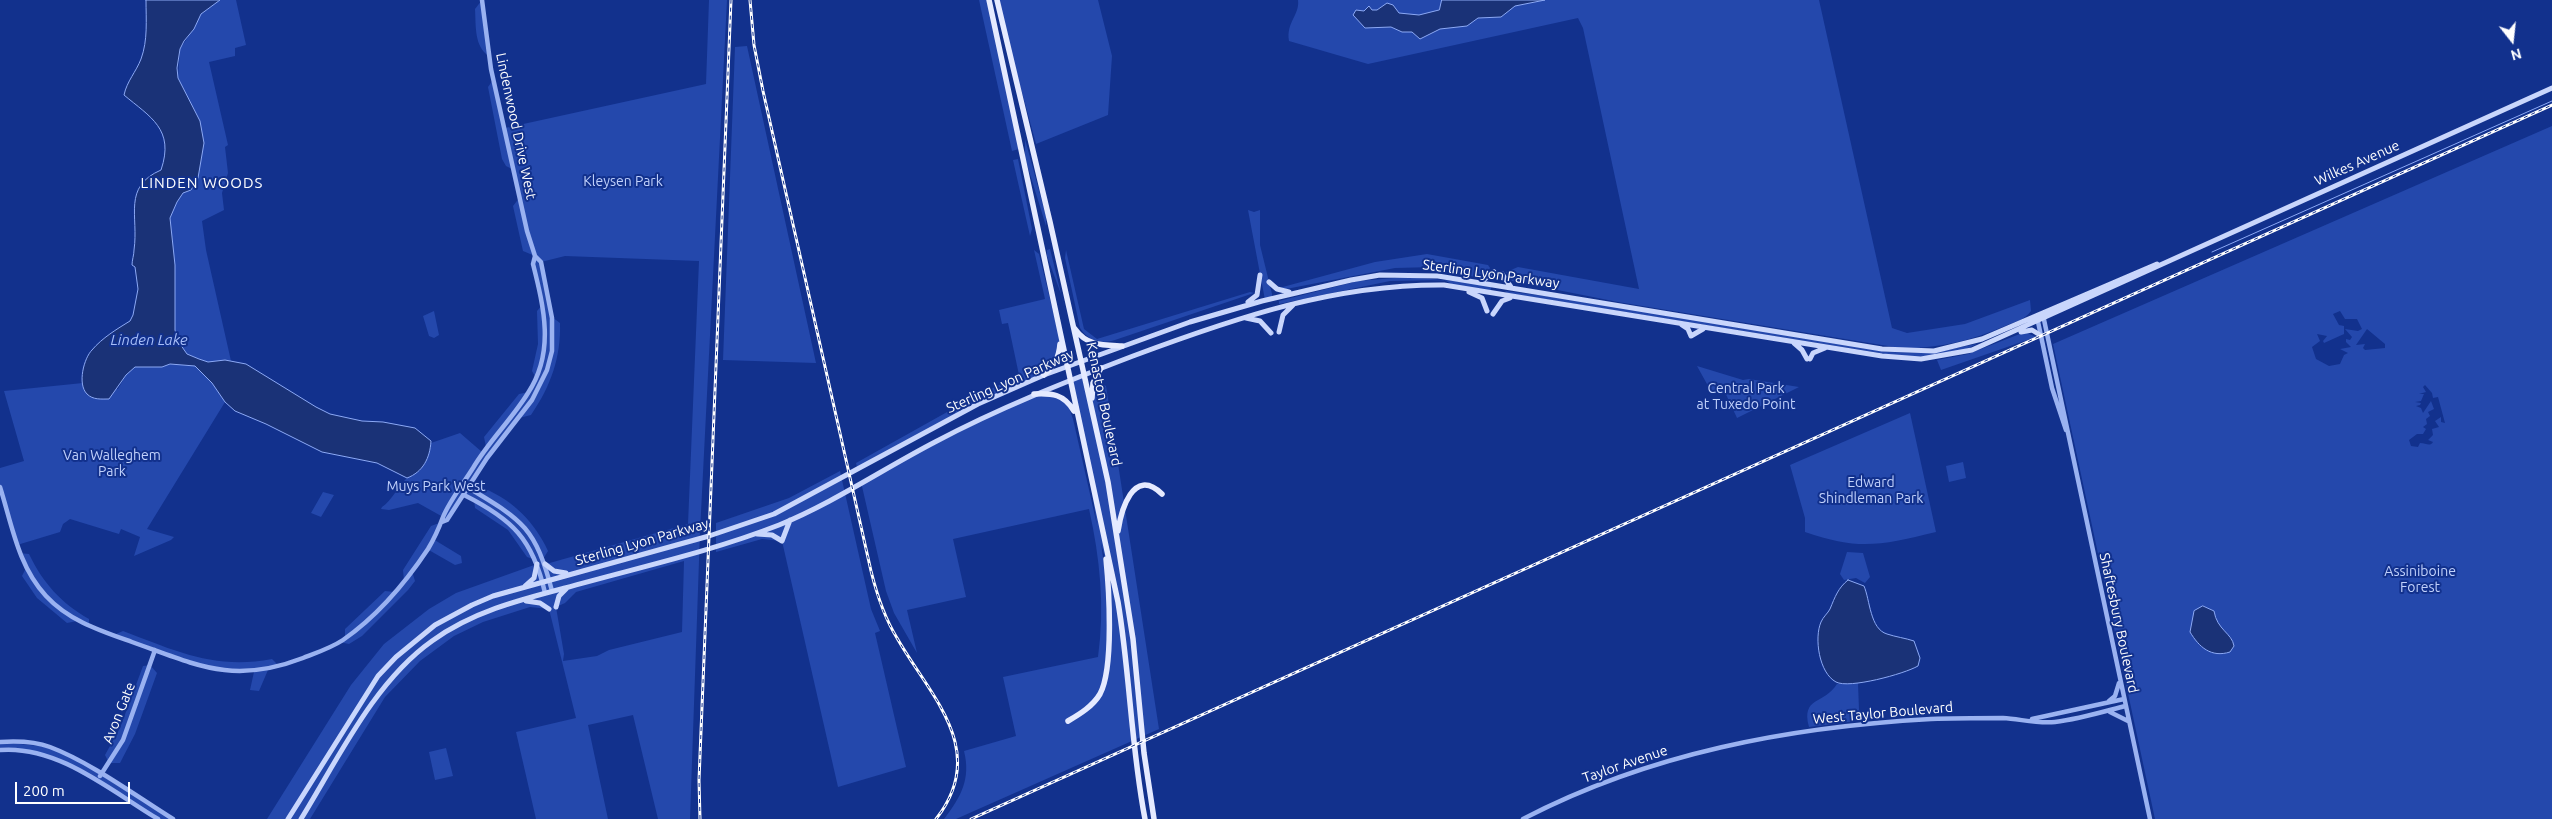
<!DOCTYPE html>
<html>
<head>
<meta charset="utf-8">
<style>
  body { margin:0 }
  #map { position:relative; width:2552px; height:819px; overflow:hidden; background:#12318d; font-family:Ubuntu,sans-serif }
  canvas { display:block }
  .north { position:absolute; left:2487px; top:15px; width:50px; height:50px; -webkit-text-stroke:4px #12318d; paint-order:stroke; rotate:164deg; font-size:14px; font-weight:700; line-height:20px; text-align:center; color:#fff }
  .north::after { content:''; display:block; margin:auto; width:18px; height:22px; background:#fff; clip-path:polygon(50% 0,100% 100%,50% 72%,0 100%) }
  .scale { position:absolute; left:15px; top:782px; width:115px; height:22px; box-sizing:border-box; border:2px solid #fff; border-top:0; padding-left:6px; font-size:15px; line-height:18px; white-space:nowrap; color:#fff; -webkit-text-stroke:4px #12318d; paint-order:stroke }
</style>
</head>
<body>
<div id="map">
<canvas width="2552" height="819"></canvas>
<div class="north">N</div>
<div class="scale">200 m</div>
</div>
<script>
const c = document.querySelector('canvas').getContext('2d');
c.lineJoin = 'round';
function fillPath(path, color) {
  c.fillStyle = color;
  c.fill(path, 'evenodd');
}
function stroke(path, color, width, dash) {
  c.strokeStyle = color;
  c.lineWidth = width;
  c.lineCap = dash ? 'butt' : 'round';
  c.setLineDash(dash || []);
  c.stroke(path);
}
function label(font, color, halo, rows, align = 'center') {
  c.font = font + ' Ubuntu,sans-serif';
  c.lineWidth = 4;
  c.setLineDash([]);
  c.textBaseline = 'middle';
  c.strokeStyle = halo;
  c.fillStyle = color;
  for (const [text, x, y, turn = 0] of rows) {
    c.save();
    c.translate(x, y);
    c.rotate((+turn || 0) * Math.PI / 180);
    c.textAlign = isNaN(turn) ? turn : align;
    if (halo) c.strokeText(text, 0, 0);
    c.fillText(text, 0, 0);
    c.restore();
  }
}
fillPath(new Path2D(`
  M 220,0 L 236,0 L 246,45 L 235,48 L 235,56 L 209,62 L 228,145 L 225,147 L 228,173 L 222,193 L 224,210 L 202,221 L 206,250 L 231,361 L 207,362 L 193,357 L 187,354 L 178,341 L 175,330 L 175,265 L 170,218 L 172,210 L 183,193 L 200,121 L 178,78 L 180,49 L 194,28 L 201,14 Z
  M 482,0 L 489,56 C 474,47 476,25 475,9 Z
  M 709,0 L 727,0 L 700,532 L 690,819 L 658,819 L 633,715 L 588,725 L 608,819 L 536,819 L 516,732 L 576,718 L 549,609 L 530,607 L 483,622 L 454,636 L 420,661 L 385,697 L 310,819 L 267,819 L 351,685 L 384,644 L 429,609 L 456,593 L 537,564 L 536,560 L 527,557 L 508,530 L 475,508 L 474,500 L 465,495 L 447,520 L 442,522 L 433,539 L 461,556 L 462,563 L 455,565 L 427,549 L 412,571 L 415,581 L 408,590 L 362,636 L 349,644 L 339,642 L 345,638 L 345,629 L 385,591 L 394,592 L 404,581 L 403,570 L 431,526 L 442,522 L 443,517 L 418,503 L 389,510 L 381,509 L 382,507 C 392,500 397,488 405,480 C 416,469 430,462 431,443 L 460,433 L 482,452 L 486,447 L 484,437 L 519,394 L 529,392 L 536,378 L 532,371 L 538,344 L 537,311 L 543,304 L 533,264 L 535,256 L 523,251 L 513,206 L 520,197 L 514,170 L 506,166 L 502,159 L 488,87 L 493,80 L 505,128 L 706,84 ZM 565,256 L 699,261 L 688,524 L 546,564 L 543,559 L 548,551 C 535,523 514,501 485,489 L 478,493 L 469,487 L 519,418 L 531,415 C 551,386 561,357 560,323 L 552,317 L 541,262 ZM 684,561 L 682,632 L 609,650 L 597,656 L 563,661 L 564,654 L 556,607 L 565,603 L 576,592 Z
  M 979,0 L 987,0 L 1019,149 L 1012,151 Z
  M 997,0 L 1098,0 L 1112,56 L 1108,115 L 1036,144 Z
  M 1298,0 L 1819,0 L 1892,328 L 1907,333 L 1965,324 L 2030,300 L 2031,311 C 2025,320 2014,322 2005,326 C 1970,341 1938,349 1900,348 L 1618,302 L 1512,281 L 1506,272 L 1518,267 L 1639,289 L 1583,28 L 1578,18 L 1368,64 L 1289,41 C 1286,22 1300,15 1298,0 Z
  M 747,46 L 816,363 L 723,360 L 735,47 Z
  M 2552,126 L 2552,819 L 2155,819 L 2053,344 ZM 2340,311 L 2345,319 L 2357,319 L 2362,329 L 2358,331 L 2345,329 L 2352,337 L 2350,340 L 2346,339 L 2346,342 L 2351,347 L 2340,349 L 2348,353 L 2344,355 L 2340,364 L 2329,366 L 2316,359 L 2312,347 L 2320,341 L 2317,334 L 2327,336 L 2323,341 L 2324,343 L 2344,334 L 2344,326 L 2339,325 L 2333,314 ZM 2367,329 L 2385,344 L 2385,348 L 2365,350 L 2363,348 L 2365,344 L 2356,345 ZM 2425,385 L 2432,393 L 2433,398 L 2438,397 L 2445,423 L 2441,422 L 2441,417 L 2435,421 L 2439,427 L 2432,429 L 2433,435 L 2428,440 L 2433,442 C 2430,447 2426,443 2420,443 L 2418,447 L 2411,446 L 2409,440 L 2417,434 L 2423,434 L 2426,429 L 2423,427 L 2427,424 L 2426,419 L 2430,416 L 2428,412 L 2434,409 L 2431,401 L 2423,413 L 2421,408 L 2416,406 L 2420,405 L 2421,403 L 2415,402 L 2421,401 L 2424,394 L 2419,394 L 2426,392 L 2423,387 ZM 2203,606 L 2214,611 L 2218,625 L 2232,639 L 2228,653 L 2206,650 L 2196,640 Z
  M 1025,139 L 1046,216 L 1046,226 L 1025,158 Z
  M 1018,159 L 1032,229 L 1030,236 L 1013,160 Z
  M 1248,210 L 1254,212 L 1260,210 L 1260,245 L 1272,294 L 1272,298 L 1265,300 Z
  M 1050,249 L 1075,350 L 1061,294 L 1047,256 L 1047,250 Z
  M 1034,250 L 1039,254 L 1060,340 L 1059,351 L 1044,375 L 978,404 L 858,471 L 856,463 L 965,402 L 1019,375 L 1008,323 L 1002,324 L 999,310 L 1045,299 Z
  M 1066,250 L 1084,329 L 1097,339 L 1250,292 L 1254,293 L 1115,340 C 1102,344 1088,341 1080,328 L 1065,258 Z
  M 1427,254 L 1488,265 L 1490,268 L 1486,274 L 1479,278 L 1434,267 L 1395,268 L 1286,289 L 1279,288 L 1375,262 Z
  M 1406,277 L 1492,284 L 1490,293 L 1457,287 L 1444,280 L 1390,281 L 1279,304 L 1279,301 L 1358,281 Z
  M 1505,291 L 1570,299 L 1887,352 L 1930,353 L 1977,344 C 1952,357 1919,358 1892,355 L 1507,293 Z
  M 434,311 L 439,335 L 434,338 L 429,336 L 423,316 Z
  M 2025,332 L 2036,337 L 1941,370 L 1937,360 L 1968,354 Z
  M 170,364 L 195,366 L 212,383 L 225,402 L 147,529 L 174,537 L 171,540 L 134,556 L 140,537 L 121,529 L 119,534 L 70,519 L 63,524 L 60,532 L 17,545 L 0,487 L 0,468 L 24,461 L 4,391 L 83,383 L 84,390 L 118,389 L 126,375 L 135,367 L 162,367 Z
  M 1697,366 L 1743,380 L 1749,379 L 1799,387 L 1737,418 L 1723,388 L 1712,393 Z
  M 1084,373 L 1091,405 L 1092,379 L 1106,386 L 1159,729 L 956,819 L 944,819 C 961,797 971,779 964,751 L 1016,736 L 1003,677 L 1098,657 C 1105,607 1100,558 1089,509 L 953,539 L 966,597 L 907,610 L 917,653 L 894,613 L 886,591 L 861,482 L 1034,394 L 1055,394 L 1068,405 L 1073,419 L 1097,525 L 1085,449 L 1069,379 ZM 1101,543 L 1111,581 L 1108,640 L 1105,571 Z
  M 1910,413 L 1936,532 C 1881,545 1860,551 1805,532 L 1805,518 L 1790,465 Z
  M 1963,462 L 1966,478 L 1949,482 L 1946,466 Z
  M 840,471 L 871,609 L 880,631 L 875,633 L 906,767 L 838,787 L 782,541 L 762,539 L 716,552 L 716,523 L 789,498 Z
  M 323,492 L 334,495 L 321,517 L 311,513 Z
  M 1847,552 L 1863,553 L 1870,577 L 1865,583 L 1856,578 L 1844,580 L 1840,574 Z
  M 19,553 L 29,554 C 43,583 61,603 89,619 L 89,627 L 77,621 L 67,623 L 37,598 L 22,576 L 26,568 Z
  M 123,631 C 176,651 215,670 272,659 L 280,667 L 268,670 L 259,691 L 250,690 L 254,672 L 208,669 L 114,635 Z
  M 150,665 L 157,673 L 135,734 L 120,763 L 109,763 L 105,755 L 120,728 L 143,666 Z
  M 1858,683 L 1859,710 L 1865,718 L 1863,720 L 1809,727 C 1801,696 1824,705 1837,684 Z
  M 0,742 L 49,747 L 73,758 L 173,819 L 158,819 L 63,763 L 24,750 L 0,750 Z
  M 446,748 L 453,776 L 435,780 L 429,752 Z`), '#2448ac');
const water = new Path2D(`
  M 146,0 L 220,0 L 201,14 L 194,29 L 184,41 L 180,49 L 177,68 L 178,78 L 200,121 L 204,143 L 198,178 L 191,190 L 183,193 L 177,202 L 170,218 L 175,265 L 175,330 L 178,341 L 187,354 L 199,359 L 208,362 L 225,360 L 246,364 L 316,407 L 330,414 L 362,421 L 383,422 L 415,428 L 431,441 C 430,458 423,472 407,478 L 377,463 L 322,452 L 266,424 L 235,411 L 225,402 L 212,383 L 195,366 L 170,364 L 162,367 L 135,367 L 126,375 L 109,399 C 101,399 93,400 87,394 C 77,384 84,358 92,350 C 102,338 117,329 130,321 L 133,315 L 138,289 L 135,267 L 132,265 C 132,260 134,255 134,250 C 139,216 122,187 161,170 C 175,129 150,117 124,95 C 127,81 136,72 141,59 C 148,40 146,20 146,0 Z
  M 1442,0 L 1545,0 L 1515,6 L 1501,17 L 1478,18 L 1467,26 L 1440,29 L 1420,39 L 1412,32 L 1402,32 L 1391,27 L 1365,28 L 1353,15 L 1356,10 L 1364,11 L 1369,6 L 1372,10 L 1377,10 L 1387,3 L 1393,5 L 1399,13 L 1419,15 L 1439,10 Z
  M 1848,580 L 1864,586 C 1870,600 1870,629 1887,634 C 1896,637 1905,638 1914,641 L 1920,658 L 1918,666 C 1904,674 1849,689 1836,682 C 1819,673 1814,638 1821,622 C 1823,617 1828,613 1830,609 C 1835,597 1838,588 1848,580 Z
  M 2203,606 L 2214,611 C 2217,630 2232,633 2234,646 L 2230,652 C 2211,658 2199,647 2190,632 L 2194,611 Z`);
fillPath(water, '#1a3277');
stroke(water, '#8ca9f5', 1);
stroke(new Path2D(`
  M 2212,252 L 2552,101`), '#8ca9f5', 1);
stroke(new Path2D(`
  M 2043,315 L 2150,819
  M 2037,317 L 2052,388 L 2066,430
  M 0,487 C 12,525 18,566 46,596 C 69,621 101,631 132,642 C 197,665 233,685 303,658 C 316,653 331,648 343,640 C 376,617 406,582 428,549 C 434,539 439,528 443,517 C 450,500 463,484 473,468 C 489,441 512,419 528,393 C 555,352 544,308 533,264 L 535,256
  M 467,487 C 522,520 535,526 552,591
  M 464,495 C 512,519 533,539 545,593
  M 442,522 L 447,520 L 487,458 L 532,400 L 547,370 L 552,351 L 552,318 L 541,262 L 535,256 L 527,231 L 491,69 L 482,0
  M 2109,701 L 2115,696 L 2119,683
  M 2110,712 L 2128,721
  M 2032,719 L 2124,699
  M 0,742 C 16,741 34,741 50,747 C 90,762 136,796 173,819
  M 0,750 C 58,745 111,791 158,819
  M 100,776 L 123,740 L 155,650
  M 1523,819 C 1650,753 1789,727 1931,719 C 1955,718 1979,718 2003,718 C 2020,719 2038,724 2055,722 C 2079,719 2102,712 2125,706`), '#9ab2f1', 4.5);
stroke(new Path2D(`
  M 1502,274 L 1511,287
  M 1482,281 L 1494,272
  M 1269,282 L 1277,289 L 1289,292
  M 1469,292 L 1482,298 L 1487,311
  M 1248,302 L 1257,295 L 1260,275
  M 1493,314 L 1502,301 L 1510,298
  M 1246,318 L 1260,321 L 1271,333
  M 1682,325 L 1688,329 L 1691,336 L 1703,329
  M 1279,332 L 1283,315 L 1293,305
  M 2021,332 L 2032,330 L 2040,335
  M 1794,343 L 1802,350 L 1807,359
  M 1810,359 L 1813,353 L 1825,348
  M 757,534 L 772,535 L 782,541 L 790,520
  M 545,564 L 554,571 L 566,573
  M 525,586 L 534,578 L 537,564
  M 526,601 L 540,603 L 549,609
  M 556,607 L 559,596 L 566,589
  M 288,819 L 378,676 L 396,657 L 435,625 L 472,605 L 493,596 L 709,536 L 774,514 L 978,404 L 1044,375 L 1190,322 L 1262,301 L 1351,280 L 1380,275 L 1438,276 L 1882,349 L 1934,351 L 1982,339 L 2157,264
  M 301,819 C 338,759 374,682 432,641 C 472,612 519,600 565,588 C 636,568 710,552 779,525 C 833,503 883,469 935,442 C 999,408 1065,382 1133,356 C 1235,318 1334,284 1444,285 L 1882,356 L 1921,359 L 1972,350 L 2552,88`), '#c9d6fc', 5);
stroke(new Path2D(`
  M 989,0 L 1118,602 C 1130,674 1131,747 1145,819
  M 997,0 L 1050,222 L 1108,482 L 1133,639 L 1144,753 L 1154,819
  M 1075,329 C 1087,346 1103,345 1122,346
  M 1044,375 C 1054,366 1059,358 1060,344
  M 1034,394 C 1052,393 1064,394 1074,411
  M 1092,398 L 1093,383 L 1101,368
  M 1118,531 C 1121,511 1133,466 1162,494
  M 1068,721 C 1080,714 1093,706 1100,694 C 1114,668 1109,589 1106,559`), '#e5eaff', 5.5);
const rail = new Path2D(`
  M 750,0 L 754,45 L 763,91 L 871,571 C 877,595 884,617 897,638 C 930,696 990,750 936,819
  M 700,819 L 699,780 L 731,0
  M 971,819 L 2552,105`);
stroke(rail, '#fff', 3);
stroke(rail, '#12318d', 1, [4]);
label('14px', '#fff', '#12318d', [
  ["Lindenwood Drive West",516,126,78],
  ["Wilkes Avenue",2357,163,-24],
  ["Sterling Lyon Parkway",1491,274,8],
  ["Sterling Lyon Parkway",1010,381,-24],
  ["Kenaston Boulevard",1104,404,78],
  ["Sterling Lyon Parkway",642,542,-16],
  ["Shaftesbury Boulevard",2119,623,78],
  ["Avon Gate",119,713,-68],
  ["West Taylor Boulevard",1883,713,-5],
  ["Taylor Avenue",1625,764,-19]
]);
label('14px', '#c1d1fc', '#12318d', [
  ["Kleysen Park",623,181],
  ["Central Park",1746,388],
  ["at Tuxedo Point",1746,404],
  ["Van Walleghem",112,455],
  ["Park",112,471],
  ["Edward",1871,482],
  ["Shindleman Park",1871,498],
  ["Muys Park West",436,486],
  ["Assiniboine",2420,571],
  ["Forest",2420,587]
]);
c.letterSpacing = '1px';
label('15px', '#fff', '#12318d', [
  ["LINDEN WOODS",202,183]
]);
c.letterSpacing = '0px';
label('italic 15px', '#a6bdf8', '#12318d', [
  ["Linden Lake",149,340]
]);
</script>
</body>
</html>
